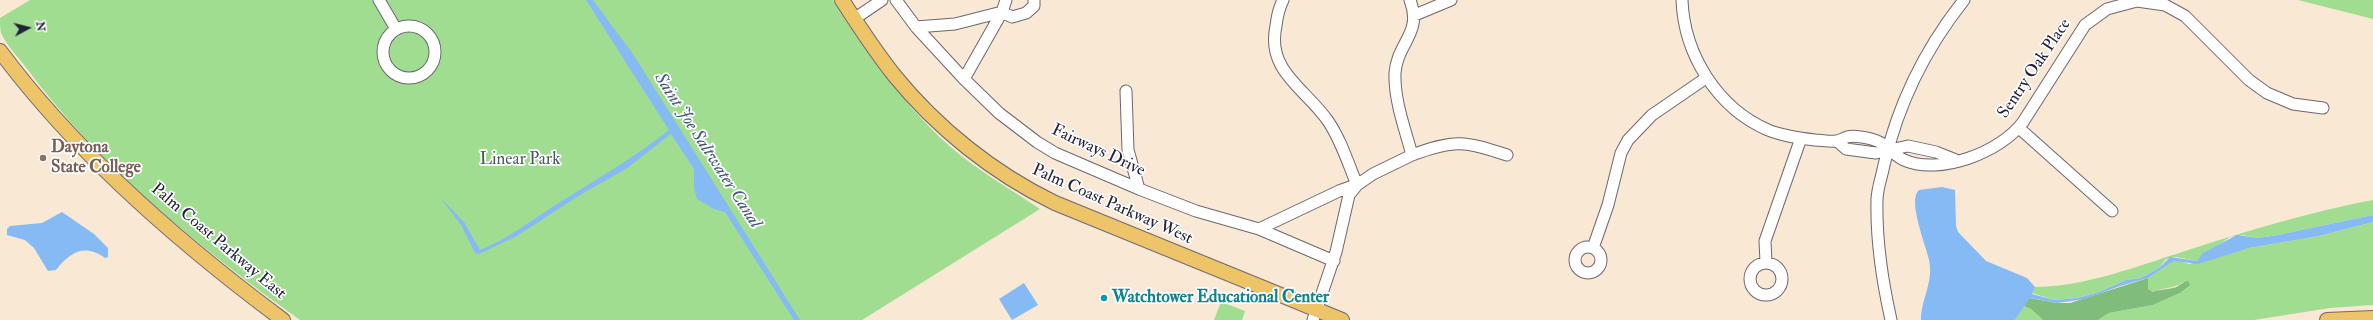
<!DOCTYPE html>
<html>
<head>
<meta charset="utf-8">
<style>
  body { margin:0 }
  #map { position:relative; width:2373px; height:320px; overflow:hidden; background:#f8e8d4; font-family:"IM FELL Double Pica",serif }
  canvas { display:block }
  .north { position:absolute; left:8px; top:8px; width:40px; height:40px; -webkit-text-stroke:3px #fff; paint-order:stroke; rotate:83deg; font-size:11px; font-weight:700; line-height:16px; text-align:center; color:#22223b }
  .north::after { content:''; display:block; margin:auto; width:14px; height:18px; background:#22223b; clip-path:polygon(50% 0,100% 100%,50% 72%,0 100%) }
</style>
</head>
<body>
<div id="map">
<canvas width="2373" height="320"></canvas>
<div class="north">N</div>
</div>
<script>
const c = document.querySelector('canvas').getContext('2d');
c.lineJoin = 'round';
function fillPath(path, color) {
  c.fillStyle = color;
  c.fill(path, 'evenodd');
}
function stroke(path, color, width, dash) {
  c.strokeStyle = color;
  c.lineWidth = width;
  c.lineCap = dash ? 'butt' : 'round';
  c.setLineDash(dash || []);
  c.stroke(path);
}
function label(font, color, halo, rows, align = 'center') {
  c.font = font + ' "IM FELL Double Pica",serif';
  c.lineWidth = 3.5;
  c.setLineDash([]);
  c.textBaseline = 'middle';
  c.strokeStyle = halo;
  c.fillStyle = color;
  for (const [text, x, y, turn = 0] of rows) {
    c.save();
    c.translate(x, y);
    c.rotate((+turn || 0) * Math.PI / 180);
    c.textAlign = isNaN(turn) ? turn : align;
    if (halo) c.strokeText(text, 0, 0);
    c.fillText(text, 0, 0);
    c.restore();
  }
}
fillPath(new Path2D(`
  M 30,0 L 833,0 C 873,59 913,121 972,164 C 994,180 1018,194 1040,209 L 862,320 L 300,320 C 201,249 101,168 28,70 C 19,58 7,46 1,33 C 0,29 0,23 0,18 Z
  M 2298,0 L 2373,0 L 2373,19 Z
  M 2373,200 L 2373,215 L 2278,235 L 2258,238 L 2242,235 L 2230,237 L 2216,247 L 2209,250 L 2197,261 L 2176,257 L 2166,259 L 2159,268 L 2141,278 L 2126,280 L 2099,292 L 2076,298 L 2054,300 L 2032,293 L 2035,287 C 2084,287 2138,266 2185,251 C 2247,231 2309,212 2373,200 Z
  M 2373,222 L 2373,305 L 2330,308 L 2254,320 L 2098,320 L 2109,313 L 2153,305 L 2180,293 L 2184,282 C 2173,289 2165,287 2153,292 L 2148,289 L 2148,278 L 2174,261 L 2179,261 L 2189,264 L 2249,248 L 2319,236 Z
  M 1221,302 L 1245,311 L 1242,320 L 1214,320 Z
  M 2024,306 L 2031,309 L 2043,320 L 2015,320 Z`), '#a1dd91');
fillPath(new Path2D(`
  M 2148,278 L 2148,289 L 2153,292 C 2160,289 2166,290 2173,288 C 2179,287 2182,282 2188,281 L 2190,285 L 2180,293 L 2153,305 L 2109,313 L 2098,320 L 2043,320 L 2031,309 L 2024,306 L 2029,298 L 2057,303 L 2070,303 Z`), '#80bc7b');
fillPath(new Path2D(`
  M 586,0 L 593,0 L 633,54 L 800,320 L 794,320 L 725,212 L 714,209 L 697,199 L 694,188 L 694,169 L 671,134 L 626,169 L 580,195 L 517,236 L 479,254 L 475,253 L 461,225 L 440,197 L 464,222 L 480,250 C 507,239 529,222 554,206 C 593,181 633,159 669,130 Z
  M 1942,187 L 1955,190 L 1956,226 L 1958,232 L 1986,261 L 2027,278 L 2035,287 L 2032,294 L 2054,300 L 2077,298 L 2099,292 L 2126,280 L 2141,278 L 2159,268 L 2170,257 L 2197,261 L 2203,253 L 2237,235 L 2258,238 L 2278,235 L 2373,215 L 2373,222 L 2319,236 L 2249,248 L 2198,264 L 2174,261 L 2148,278 L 2120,286 L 2085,299 L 2057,303 L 2030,298 L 2015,320 L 1921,320 C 1921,299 1934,282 1929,260 C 1926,245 1907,200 1919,190 Z
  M 62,212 L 94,234 L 108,248 L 108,257 L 105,258 C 85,244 71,251 56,270 L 48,271 L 34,248 L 25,240 L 7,235 L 7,229 L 10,226 L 42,223 Z
  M 1024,283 L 1038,305 L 1012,320 L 999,299 Z`), '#85baf4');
const minor = new Path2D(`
  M 379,0 L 396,29
  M 896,0 L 916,27 L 964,79 L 999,113 L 1037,142 L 1055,153 L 1139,189 L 1196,211 L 1259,229 L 1334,261
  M 1006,0 L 1002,12 L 1012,17 L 1026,13 L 1034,6 L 1034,0
  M 1283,0 C 1279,8 1277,17 1276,26 C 1266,71 1306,89 1328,121 C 1341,140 1348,163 1357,185
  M 1682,0 C 1684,54 1717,108 1768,130 C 1783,136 1799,138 1815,140 C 1822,140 1829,142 1836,141 C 1840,141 1843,138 1847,137 C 1854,135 1870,138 1877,141 C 1887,144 1894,156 1904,160 C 1939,176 2001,152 2023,122 L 2085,25 L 2107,9 L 2137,1 L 2165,5 L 2185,16 L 2249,80 L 2267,93 L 2293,104 L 2323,108
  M 1415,15 L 1451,0
  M 854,19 L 882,0
  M383 52a26 26 0 1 1 52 0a26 26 0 1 1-52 0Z
  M 916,27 L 955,24 L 1002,12 L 964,79
  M 1126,91 L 1128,150 L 1139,189
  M 2019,128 L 2112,211
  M 1837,141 L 1846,149 L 1876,153 L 1908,146 L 1936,152 L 1956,160
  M 1412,155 C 1455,139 1464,141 1507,155
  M 1259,229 L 1339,191 L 1356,185
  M1575 260a13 13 0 1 1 26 0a13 13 0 1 1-26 0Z
  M 1593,248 L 1608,205 L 1621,153 L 1628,140 L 1652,115 L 1706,78
  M 1766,262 L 1765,241 L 1801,138
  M1750 279a16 16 0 1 1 32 0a16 16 0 1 1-32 0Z
  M 1313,320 L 1336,252 L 1349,195 L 1357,185 L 1373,174 L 1412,155 C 1405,129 1394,100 1395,73 C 1397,43 1423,33 1410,0
  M 1891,320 C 1882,280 1876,241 1877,200 C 1877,189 1882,176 1884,165 C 1898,104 1925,49 1964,0`);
const major = new Path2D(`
  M 842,0 C 858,25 875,51 894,75 C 937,128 993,173 1055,203 L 1342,320
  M 0,51 C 75,152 182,245 283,320
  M 2327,320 L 2373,318`);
stroke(minor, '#6d6771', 13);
stroke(major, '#6d6771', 16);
stroke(minor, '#fff', 11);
stroke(major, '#eec469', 14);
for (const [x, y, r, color] of [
  [43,158,4,"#8d6e63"],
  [1104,298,4,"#0f9aa8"]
]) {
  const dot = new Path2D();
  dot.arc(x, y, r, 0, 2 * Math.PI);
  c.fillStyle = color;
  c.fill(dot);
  stroke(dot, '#fff', 1.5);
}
label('17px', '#22223b', '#fff', [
  ["Sentry Oak Place",2035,69,-56],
  ["Fairways Drive",1098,151,25],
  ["Palm Coast Parkway West",1112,205,24],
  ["Palm Coast Parkway East",218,242,40]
]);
label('bold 17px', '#785e54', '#fff', [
  ["Daytona",51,148],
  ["State College",51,168]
], 'left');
label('17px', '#485a55', '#fff', [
  ["Linear Park",520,160]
]);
label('bold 17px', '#0d838f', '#fff', [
  ["Watchtower Educational Center",1112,298]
], 'left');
label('italic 18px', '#45577c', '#fff', [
  ["Saint Joe Saltwater Canal",707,151,57]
]);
</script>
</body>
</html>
